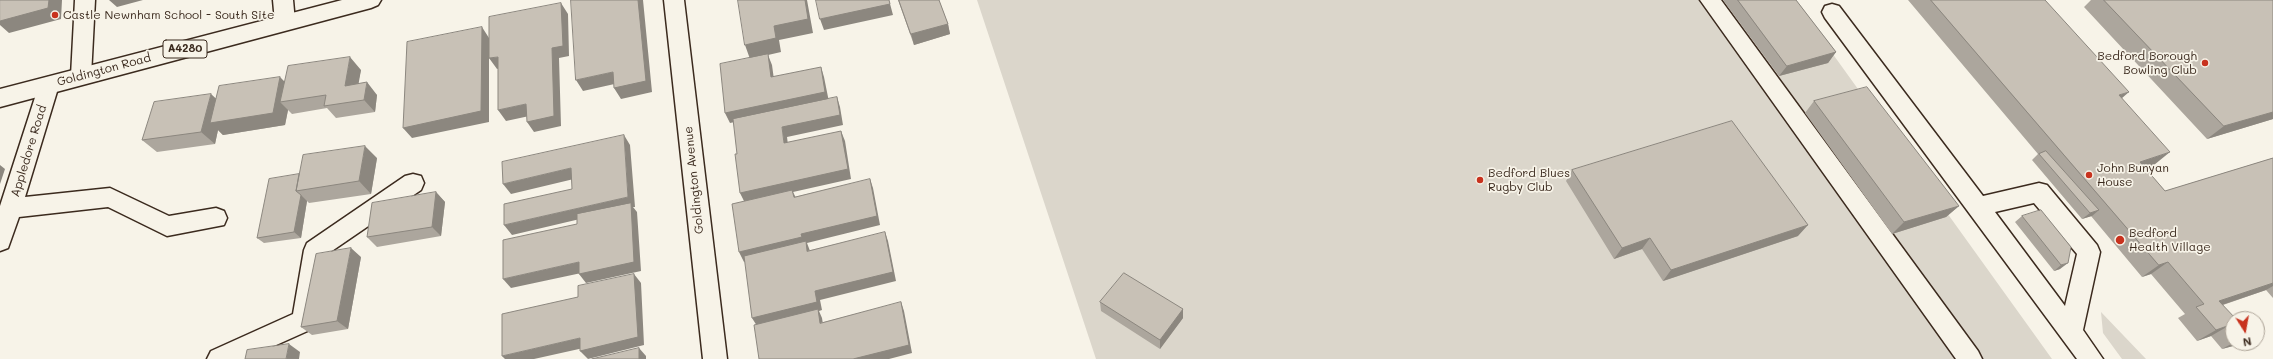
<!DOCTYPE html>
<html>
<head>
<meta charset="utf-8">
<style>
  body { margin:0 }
  #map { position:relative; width:2273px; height:359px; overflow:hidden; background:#f7f3e8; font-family:Mali,sans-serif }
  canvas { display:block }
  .north { position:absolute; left:2225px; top:311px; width:40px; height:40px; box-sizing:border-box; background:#f7f3e8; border:1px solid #aca397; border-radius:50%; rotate:169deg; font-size:11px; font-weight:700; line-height:16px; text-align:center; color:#3b2a1e }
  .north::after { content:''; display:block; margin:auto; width:14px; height:18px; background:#c8321e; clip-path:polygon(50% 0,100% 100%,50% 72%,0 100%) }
</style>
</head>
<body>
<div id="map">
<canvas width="2273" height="359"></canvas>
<div class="north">N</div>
</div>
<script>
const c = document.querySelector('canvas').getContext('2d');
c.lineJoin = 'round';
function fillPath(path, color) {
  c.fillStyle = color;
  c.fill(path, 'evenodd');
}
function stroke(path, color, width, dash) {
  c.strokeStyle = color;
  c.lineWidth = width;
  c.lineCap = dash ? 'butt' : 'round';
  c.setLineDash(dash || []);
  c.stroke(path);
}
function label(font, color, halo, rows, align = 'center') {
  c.font = font + ' Mali,sans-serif';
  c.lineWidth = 3.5;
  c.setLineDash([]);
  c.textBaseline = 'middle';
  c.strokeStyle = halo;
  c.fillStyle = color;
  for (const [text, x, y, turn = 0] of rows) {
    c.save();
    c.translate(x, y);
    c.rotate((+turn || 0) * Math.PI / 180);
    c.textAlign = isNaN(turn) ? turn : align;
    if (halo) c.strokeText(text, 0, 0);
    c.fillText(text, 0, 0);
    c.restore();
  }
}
fillPath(new Path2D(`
  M 977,0 L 1794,0 L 2052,359 L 1096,359 Z
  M 2101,312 L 2146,359 L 2122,359 L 2103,333 Z`), '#dbd6cb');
const minor = new Path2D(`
  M 75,0 L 95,0 L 91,76 L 88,82 L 81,84 L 74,82 L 71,76 Z
  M 273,0 L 293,0 L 295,22 L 292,28 L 285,30 L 278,28 L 275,22 Z
  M 664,0 L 684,0 L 727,359 L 703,359 Z
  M 1700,0 L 1721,0 L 1978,351 L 1982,359 L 1956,359 Z
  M 1832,4 L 1839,6 L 1983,196 L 2039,183 L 2047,185 L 2097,245 L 2100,252 L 2083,330 L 2103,359 L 2077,359 L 1825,18 L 1822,12 L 1825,6 ZM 2034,203 L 2077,254 L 2065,306 L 1995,212 Z
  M 49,77 L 56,79 L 59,85 L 25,197 L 110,188 L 169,216 L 216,208 L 224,211 L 227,218 L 224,225 L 167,236 L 108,207 L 19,217 L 8,248 L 0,251 L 0,206 L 39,85 L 42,79 Z
  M 413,174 L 421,176 L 424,183 L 421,190 L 326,255 L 316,321 L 312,329 L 245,359 L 207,359 L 211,351 L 293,314 L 304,250 L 307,243 L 405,176 Z`);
const major = new Path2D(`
  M 342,0 L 381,0 L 378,5 L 371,8 L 0,107 L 0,89 Z`);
stroke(minor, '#3b2a1e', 3);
stroke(major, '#3b2a1e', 3);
fillPath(minor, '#f7f3e8');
fillPath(major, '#f7f3e8');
fillPath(new Path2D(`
  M 898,0 L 939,0 L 948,24 L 950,34 L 914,45 Z
  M 1723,0 L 1796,0 L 1836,52 L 1828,63 L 1779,76 Z
  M 1908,0 L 2045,0 L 2122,98 L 2154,165 L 2145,168 L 2165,191 L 2273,158 L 2273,298 L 2266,290 L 2223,305 L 2233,319 L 2233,346 L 2222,349 L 2211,336 L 2197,341 L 2178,318 L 2185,314 L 2151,274 L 2142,277 L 2091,216 L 2082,219 L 2032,160 L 2038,154 Z
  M 2091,0 L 2273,0 L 2273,119 L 2207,139 L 2084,7 Z
  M 361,70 L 358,83 L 377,95 L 375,112 L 336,118 L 327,108 L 292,114 L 288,110 L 285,125 L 223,135 L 218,130 L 215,144 L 157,152 L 142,140 L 216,98 L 285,81 Z
  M 1814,101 L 1959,206 L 1946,217 L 1892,234 L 1805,113 Z
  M 377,158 L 371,194 L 309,203 L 307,201 L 301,238 L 264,243 L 257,238 L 299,174 Z
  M 1572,170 L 1798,236 L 1663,281 L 1642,249 L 1614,259 L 1566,181 Z
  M 436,192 L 445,202 L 441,236 L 377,247 L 367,237 Z
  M 2022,216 L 2071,247 L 2060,269 L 2054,271 L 2015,222 Z
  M 361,257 L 348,329 L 312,335 L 301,327 Z
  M 1100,302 L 1183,309 L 1183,318 L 1160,349 L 1101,311 Z`), '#aca69d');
fillPath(new Path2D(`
  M 49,0 L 62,0 L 61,19 L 9,33 L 0,25 L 0,21 Z
  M 109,0 L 143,0 L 117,7 Z
  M 638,0 L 643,0 L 652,92 L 621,99 L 614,88 Z
  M 805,0 L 807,0 L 813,33 L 779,40 L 781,52 L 768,55 L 772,65 L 775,87 L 750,59 L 745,45 L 774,26 Z
  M 889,0 L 893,15 L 824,30 L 820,19 Z
  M 561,3 L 568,14 L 569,56 L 559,58 L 561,126 L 534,132 L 527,122 L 552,48 Z
  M 948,24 L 950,34 L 914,45 L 911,34 Z
  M 482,27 L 489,38 L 489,122 L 412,138 L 403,128 Z
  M 1836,52 L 1828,63 L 1779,76 L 1787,66 Z
  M 350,57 L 361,70 L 356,98 L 345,86 Z
  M 498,57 L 505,67 L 497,69 L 489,58 Z
  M 821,67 L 824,77 L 829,102 L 730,123 L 725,113 Z
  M 613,72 L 619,83 L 583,91 L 576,80 Z
  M 280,77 L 292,89 L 280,102 L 288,110 L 285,125 L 223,135 L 218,130 L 215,144 L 201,132 L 211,94 L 224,106 Z
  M 367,82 L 377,95 L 375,112 L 364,100 Z
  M 2129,92 L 2114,105 L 2119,95 Z
  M 837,97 L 840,107 L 843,125 L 787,137 L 789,153 L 784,143 L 782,127 Z
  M 526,104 L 534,115 L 506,121 L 498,110 Z
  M 2273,112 L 2273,119 L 2207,139 L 2224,126 Z
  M 841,131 L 845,141 L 851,179 L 793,192 L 797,200 L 745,203 L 740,193 Z
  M 624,135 L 630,145 L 635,207 L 633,207 L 637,212 L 641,271 L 586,283 L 579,274 L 631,207 L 512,235 L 504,225 L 628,197 Z
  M 365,146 L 377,158 L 371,194 L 359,181 Z
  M 2170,152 L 2154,165 L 2124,174 L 2140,162 Z
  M 0,165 L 5,169 L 0,184 Z
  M 571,168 L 578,178 L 511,194 L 503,184 Z
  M 870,179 L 873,188 L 880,225 L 807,243 L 810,251 L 807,251 L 806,246 L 744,262 L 739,252 L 801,234 Z
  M 436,192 L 445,202 L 441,236 L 432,227 Z
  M 301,195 L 307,201 L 301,238 L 294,232 Z
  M 1959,206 L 1946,217 L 1892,234 L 1904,222 Z
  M 2099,210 L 2092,216 L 2082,219 L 2090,213 Z
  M 1808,225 L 1798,236 L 1663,281 L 1671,270 Z
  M 885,232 L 888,241 L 896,281 L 820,300 L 822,310 L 819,311 L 822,318 L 824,331 L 757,326 L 752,318 L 815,291 Z
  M 1650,238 L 1642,249 L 1614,259 L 1622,248 Z
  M 351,248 L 361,257 L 348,329 L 337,321 Z
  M 579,262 L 586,272 L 511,288 L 503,279 Z
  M 2168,262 L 2151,274 L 2142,277 L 2159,265 Z
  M 2068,263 L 2060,269 L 2054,271 L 2061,265 Z
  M 634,274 L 641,283 L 644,345 L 588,359 L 580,351 Z
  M 2273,283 L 2273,286 L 2266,290 L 2201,312 L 2219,301 Z
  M 901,302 L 904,311 L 912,353 L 889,359 L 853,359 Z
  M 1183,309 L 1183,318 L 1160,349 L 1160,340 Z
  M 2230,325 L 2211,336 L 2197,341 L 2216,330 Z
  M 580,338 L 588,347 L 534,359 L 505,359 L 502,356 Z
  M 2233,343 L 2238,343 L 2233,346 L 2222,349 Z
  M 289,344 L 300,352 L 299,359 L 286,359 Z
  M 639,348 L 646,356 L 646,359 L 639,359 Z`), '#8c877f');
const building = new Path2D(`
  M 0,0 L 49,0 L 48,8 L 0,21 Z
  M 571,0 L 638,0 L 646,81 L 614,88 L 613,72 L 576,80 Z
  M 738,0 L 805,0 L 808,19 L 774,26 L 776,38 L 745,45 Z
  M 816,0 L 889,0 L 890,4 L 820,19 Z
  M 899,0 L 939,0 L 948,24 L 911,34 Z
  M 1738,0 L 1796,0 L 1836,52 L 1787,66 Z
  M 1931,0 L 2045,0 L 2129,92 L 2119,95 L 2170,152 L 2140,162 L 2165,191 L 2273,158 L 2273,283 L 2219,301 L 2236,319 L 2233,319 L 2233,328 L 2230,325 L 2216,330 L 2196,307 L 2204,304 L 2168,262 L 2159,265 Z
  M 2104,0 L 2273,0 L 2273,112 L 2224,126 Z
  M 561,3 L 563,46 L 552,48 L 554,116 L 527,122 L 526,104 L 498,110 L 498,57 L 489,58 L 489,17 Z
  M 482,27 L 481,111 L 403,128 L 407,42 Z
  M 768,54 L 771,77 L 821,67 L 825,92 L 725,113 L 720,64 Z
  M 350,57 L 345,86 L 367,82 L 364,100 L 324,106 L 326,95 L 280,102 L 288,66 Z
  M 280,77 L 273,113 L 210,123 L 219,86 Z
  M 1867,87 L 1959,206 L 1904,222 L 1814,101 Z
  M 211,94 L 201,132 L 142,140 L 154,102 Z
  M 837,97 L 840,115 L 782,127 L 784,143 L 841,131 L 848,169 L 740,193 L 735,154 L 737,154 L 733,119 Z
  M 1732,121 L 1808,225 L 1671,270 L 1650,238 L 1622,248 L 1572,170 Z
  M 624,135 L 628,197 L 504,225 L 504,204 L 572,189 L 571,168 L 503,184 L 502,162 Z
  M 365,146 L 359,181 L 296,191 L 303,155 Z
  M 2046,151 L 2099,210 L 2090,213 L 2039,154 Z
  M 299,174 L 296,191 L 301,195 L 294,232 L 257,238 L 269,179 Z
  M 870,179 L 877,216 L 801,234 L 802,237 L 739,252 L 732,204 L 792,190 L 794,197 Z
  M 436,192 L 432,227 L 367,237 L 372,203 Z
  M 631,203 L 634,262 L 579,274 L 579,262 L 503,279 L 503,240 L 577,224 L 577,214 Z
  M 2041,210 L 2071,247 L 2068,263 L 2061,265 L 2022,216 Z
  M 885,232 L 893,272 L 815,291 L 817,302 L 752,318 L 744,256 L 806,241 L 807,251 Z
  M 351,248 L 337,321 L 301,327 L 316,254 Z
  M 1124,273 L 1183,309 L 1160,340 L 1100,302 Z
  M 634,274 L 638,337 L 580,351 L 580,338 L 502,356 L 502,314 L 578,297 L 578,286 Z
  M 901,302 L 909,345 L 853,359 L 759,359 L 754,325 L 818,309 L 820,323 Z
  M 289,344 L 286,359 L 245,359 L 247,350 Z
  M 639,348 L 639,359 L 592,359 Z`);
fillPath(building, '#c8c1b6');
stroke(building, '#8c877f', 1);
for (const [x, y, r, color] of [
  [55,15,4,"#c8321e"],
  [2205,63,4,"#c8321e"],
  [2089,175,4,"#c8321e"],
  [1480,180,4,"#c8321e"],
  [2120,240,5,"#c8321e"]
]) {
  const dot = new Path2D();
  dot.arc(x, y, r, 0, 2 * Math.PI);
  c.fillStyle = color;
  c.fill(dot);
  stroke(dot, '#f7f3e8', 1.5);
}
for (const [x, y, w] of [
  [185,49,44]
]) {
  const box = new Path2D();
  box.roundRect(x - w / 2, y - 9, w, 18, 3);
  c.fillStyle = '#f7f3e8';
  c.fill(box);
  stroke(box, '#3b2a1e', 1);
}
label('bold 11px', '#3b2a1e', null, [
  ["A4280",185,49]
]);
label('12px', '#3b2a1e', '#f7f3e8', [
  ["Castle Newnham School - South Site",63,15],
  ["Bedford Borough",2197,56,"right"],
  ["Bowling Club",2197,70,"right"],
  ["John Bunyan",2097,168],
  ["House",2097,182],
  ["Bedford Blues",1488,173],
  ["Rugby Club",1488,187],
  ["Bedford",2129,233],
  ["Health Village",2129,247]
], 'left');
label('12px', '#3b2a1e', '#f7f3e8', [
  ["Goldington Road",104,70,-15],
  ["Appledore Road",29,151,-73],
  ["Goldington Avenue",694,180,-96]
]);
</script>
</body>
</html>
